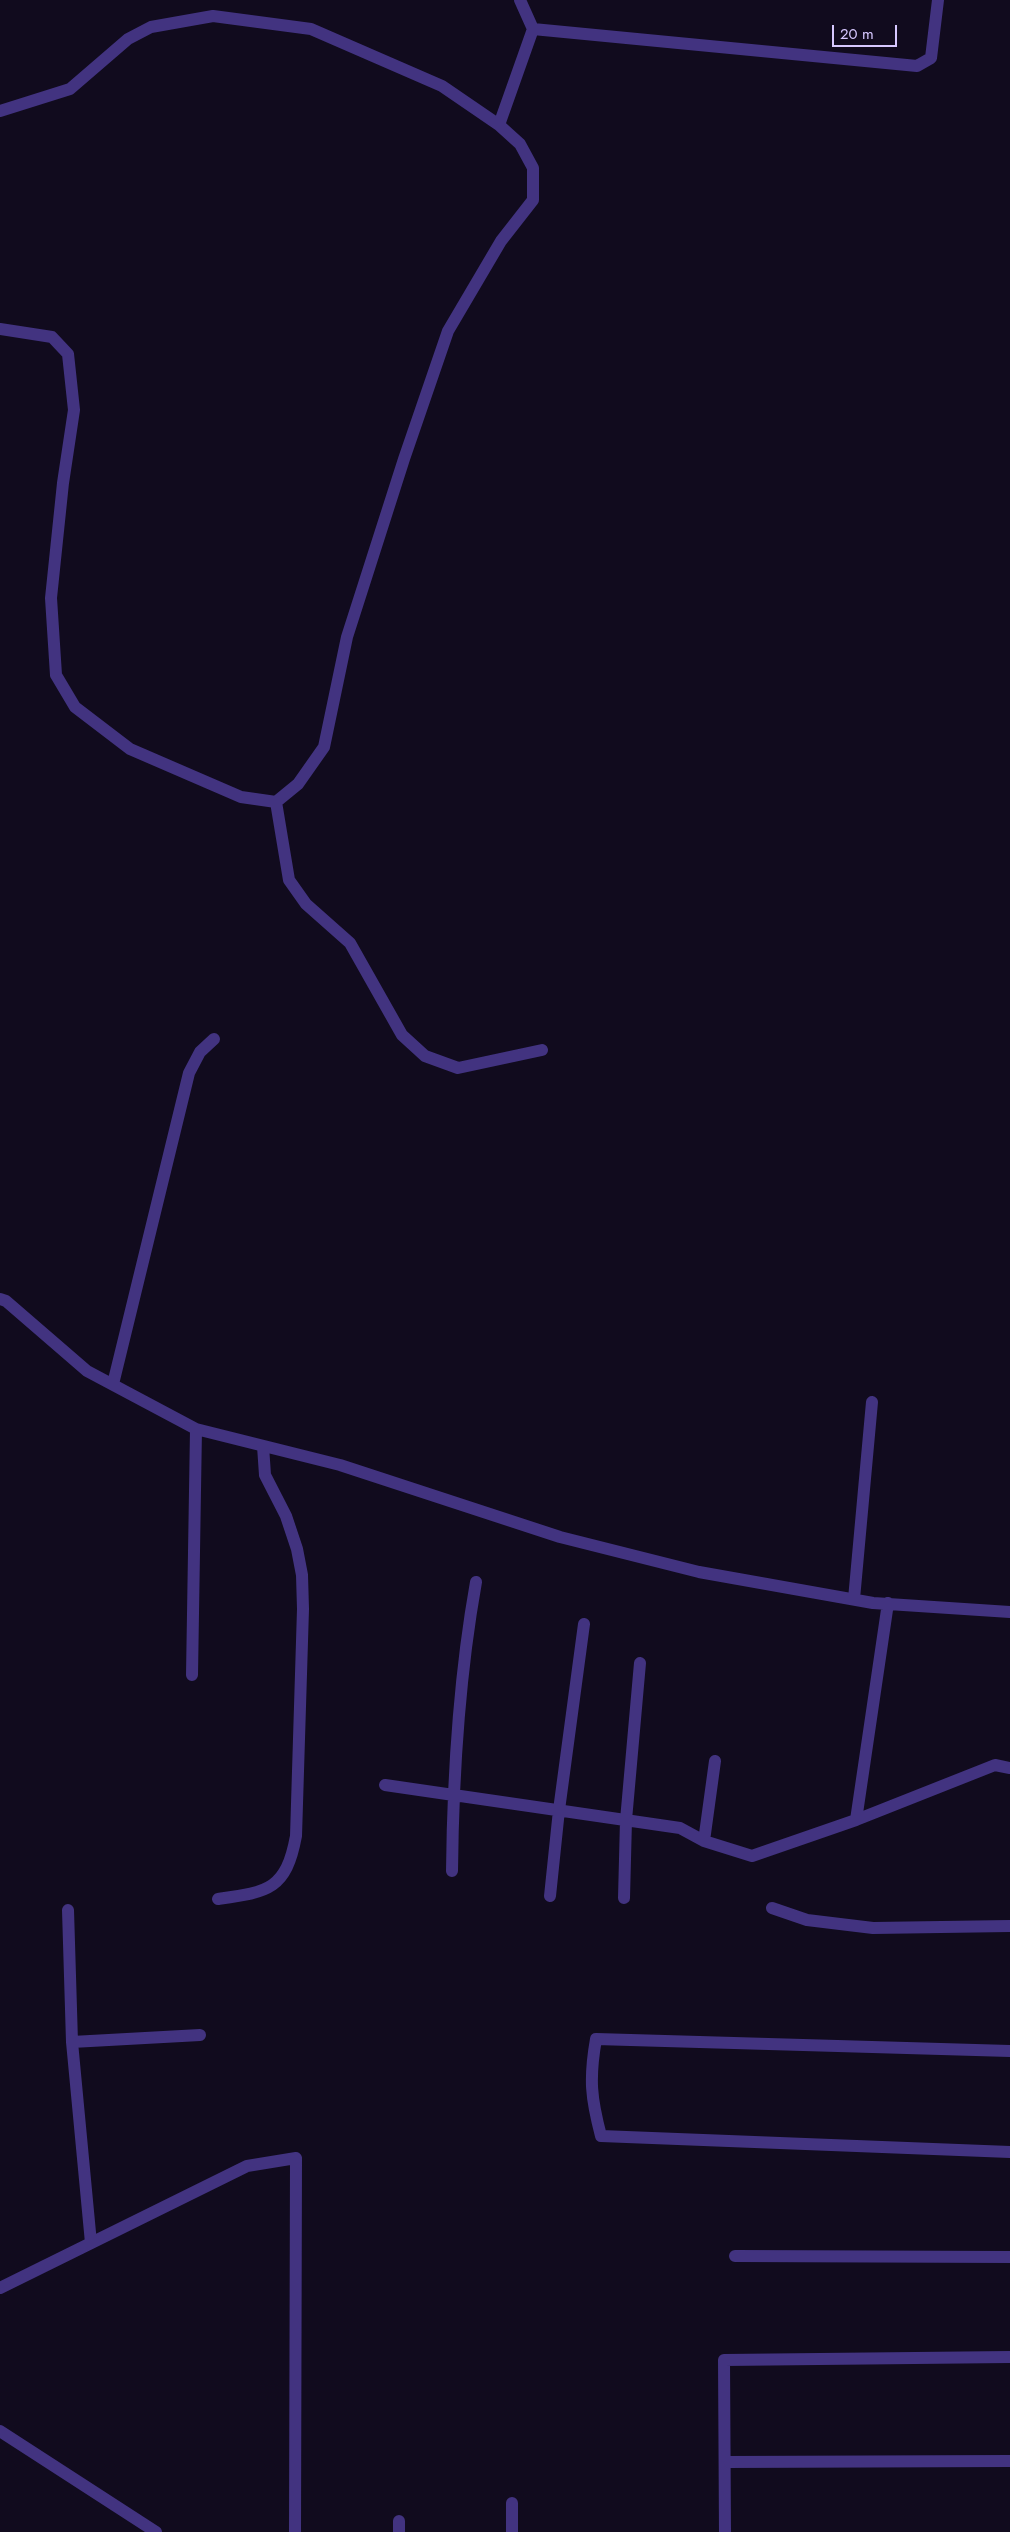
<!DOCTYPE html>
<html>
<head>
<meta charset="utf-8">
<style>
  body { margin:0 }
  #map { position:relative; width:1010px; height:2532px; overflow:hidden; background:#110b1e; font-family:Jost,sans-serif }
  canvas { display:block }
  .scale { position:absolute; left:832px; top:25px; width:65px; height:22px; box-sizing:border-box; border:2px solid #d7c8ff; border-top:0; padding-left:6px; font-size:15px; line-height:18px; white-space:nowrap; color:#d7c8ff; -webkit-text-stroke:4px #110b1e; paint-order:stroke }
</style>
</head>
<body>
<div id="map">
<canvas width="1010" height="2532"></canvas>
<div class="scale">20 m</div>
</div>
<script>
const c = document.querySelector('canvas').getContext('2d');
c.lineJoin = 'round';
function stroke(path, color, width, dash) {
  c.strokeStyle = color;
  c.lineWidth = width;
  c.lineCap = dash ? 'butt' : 'round';
  c.setLineDash(dash || []);
  c.stroke(path);
}
stroke(new Path2D(`
  M 520,0 L 533,29 L 917,66 L 931,58 L 938,0
  M 0,111 L 70,89 L 128,39 L 151,27 L 213,16 L 311,29 L 442,86 L 499,125
  M 0,329 L 52,337 L 68,354 L 74,410 L 63,483 L 51,598 L 56,675 L 75,707 L 130,749 L 241,797 L 276,802 L 298,784 L 324,747 L 347,637 L 404,459 L 448,331 L 501,241 L 533,200 L 533,168 L 520,144 L 499,125 L 533,29
  M 276,802 L 289,880 L 306,904 L 350,943 L 402,1035 L 425,1056 L 458,1068 L 542,1050
  M 0,1299 L 6,1301 L 87,1371 L 196,1429 L 340,1465 L 560,1537 L 699,1572 L 873,1603 L 1010,1612
  M 113,1384 L 189,1073 L 200,1052 L 214,1039
  M 854,1599 L 872,1402
  M 192,1675 L 196,1429
  M 385,1785 L 680,1828 L 704,1841 L 752,1856 L 856,1820 L 888,1603
  M 856,1820 L 995,1765 L 1010,1768
  M 704,1841 L 715,1761
  M 452,1871 C 453,1774 459,1677 476,1582
  M 550,1896 L 559,1810 L 584,1624
  M 624,1898 L 626,1820 L 640,1663
  M 218,1899 C 268,1892 286,1890 296,1836 L 303,1609 L 302,1575 L 297,1549 L 286,1516 L 265,1475 L 263,1446
  M 772,1908 L 807,1920 L 873,1928 L 1010,1926
  M 68,1910 L 72,2042 L 91,2243
  M 72,2042 L 200,2035
  M 1010,2051 L 596,2039 C 589,2079 591,2098 601,2136 L 1010,2152
  M 735,2256 L 1010,2257
  M 0,2288 L 247,2166 L 296,2158 L 295,2532
  M 0,2431 L 156,2532
  M 725,2462 L 1010,2461
  M 512,2503 L 512,2532
  M 399,2521 L 399,2532
  M 725,2532 L 724,2360 L 1010,2357`), '#423380', 12);
</script>
</body>
</html>
